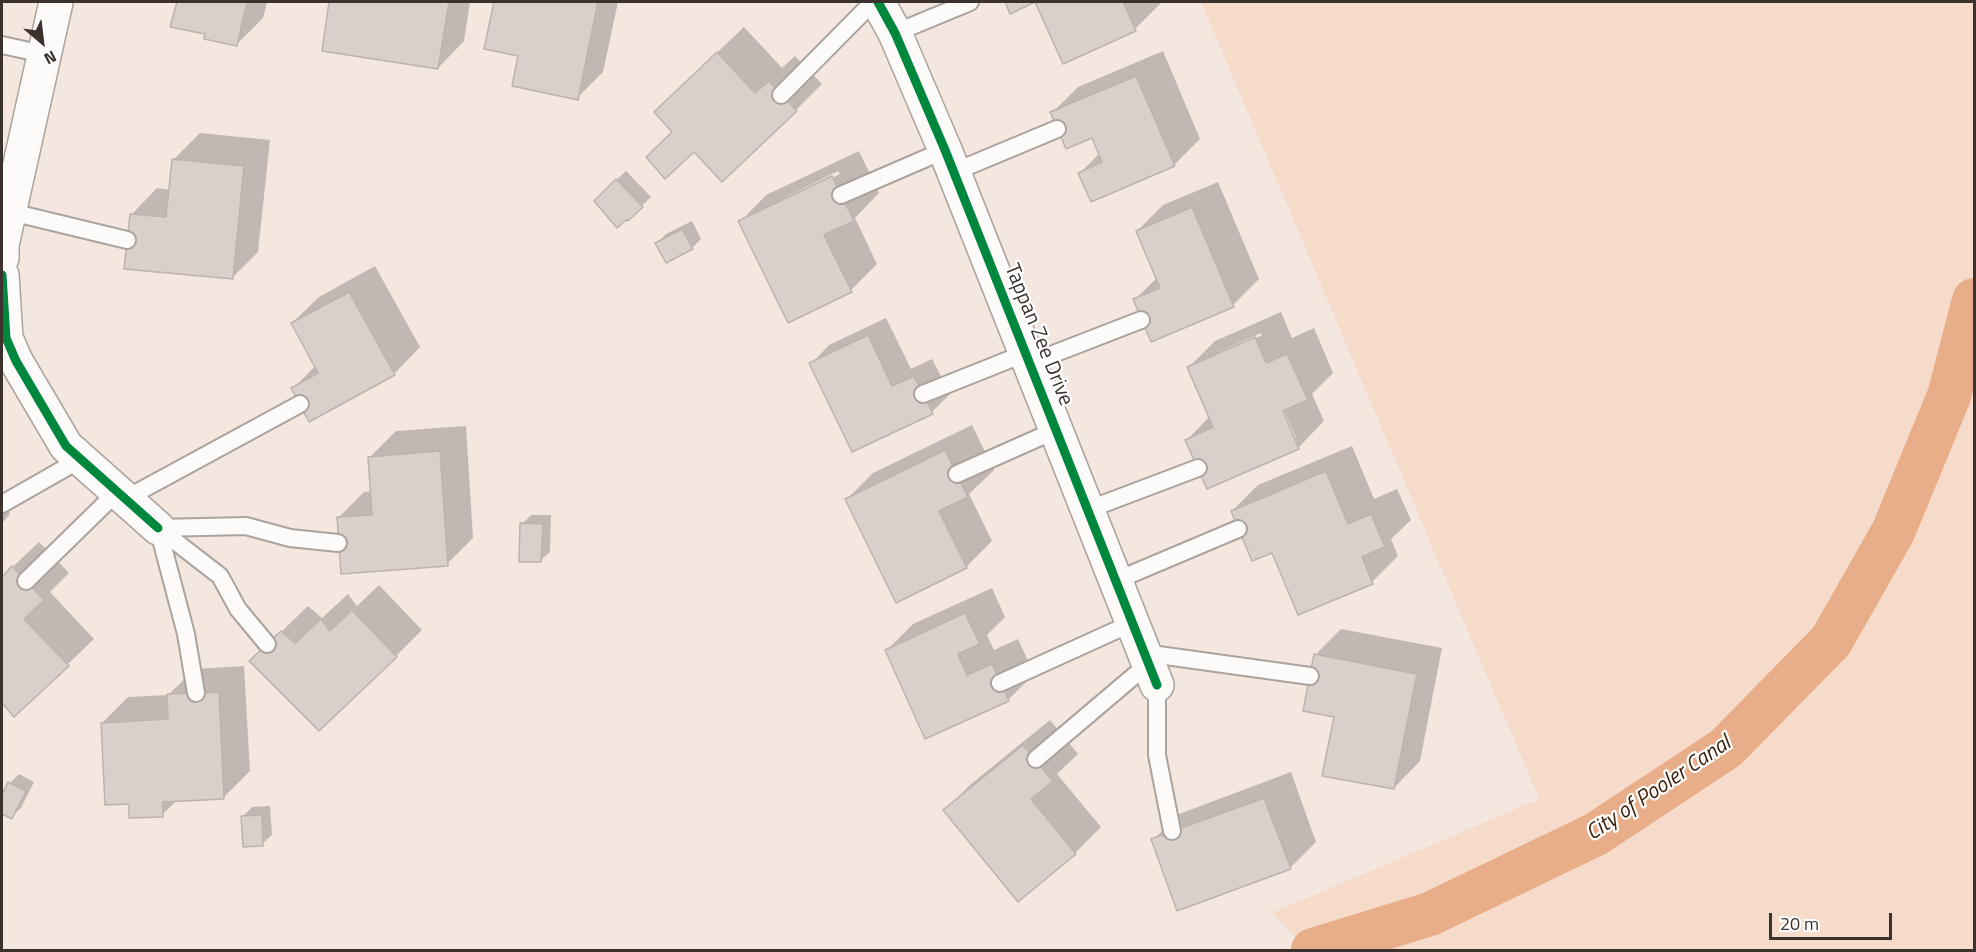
<!DOCTYPE html>
<html>
<head>
<meta charset="utf-8">
<style>
  body { margin:0 }
  #map { position:relative; width:1976px; height:952px; overflow:hidden; background:#f3e7e0; font-family:"Titillium Web",sans-serif }
  canvas { display:block }
  .frame { position:absolute; inset:0; border:3px solid #3b322e; pointer-events:none }
  .north { position:absolute; left:12px; top:12px; width:60px; height:60px; -webkit-text-stroke:4px #fff; paint-order:stroke; rotate:152deg; font-size:16px; font-weight:700; line-height:24px; text-align:center; color:#3b322e }
  .north::after { content:''; display:block; margin:auto; width:21px; height:27px; background:#3b322e; clip-path:polygon(50% 0,100% 100%,50% 72%,0 100%) }
  .scale { position:absolute; left:1769px; top:913px; width:123px; height:27px; box-sizing:border-box; border:3px solid #3b322e; border-top:0; padding-left:8px; font-size:18px; line-height:21px; white-space:nowrap; color:#3b322e; -webkit-text-stroke:4px #fff; paint-order:stroke }
</style>
</head>
<body>
<div id="map">
<canvas width="1976" height="952"></canvas>
<div class="frame"></div>
<div class="north">N</div>
<div class="scale">20 m</div>
</div>
<script>
const c = document.querySelector('canvas').getContext('2d');
c.lineJoin = 'round';
function fillPath(path, color) {
  c.fillStyle = color;
  c.fill(path, 'evenodd');
}
function stroke(path, color, width, dash) {
  c.strokeStyle = color;
  c.lineWidth = width;
  c.lineCap = dash ? 'butt' : 'round';
  c.setLineDash(dash || []);
  c.stroke(path);
}
function label(font, color, halo, rows, align = 'center') {
  c.font = font + ' "Titillium Web",sans-serif';
  c.lineWidth = 4.5;
  c.setLineDash([]);
  c.textBaseline = 'middle';
  c.strokeStyle = halo;
  c.fillStyle = color;
  for (const [text, x, y, turn = 0] of rows) {
    c.save();
    c.translate(x, y);
    c.rotate((+turn || 0) * Math.PI / 180);
    c.textAlign = isNaN(turn) ? turn : align;
    if (halo) c.strokeText(text, 0, 0);
    c.fillText(text, 0, 0);
    c.restore();
  }
}
fillPath(new Path2D(`
  M 1201,2 L 1974,2 L 1974,950 L 1308,950 L 1272,913 L 1539,799 Z`), '#f7dbca');
fillPath(new Path2D(`
  M 179,2 L 272,2 L 267,2 L 263,18 L 237,44 L 207,33 L 172,26 Z
  M 331,2 L 470,2 L 464,41 L 438,68 L 323,50 Z
  M 495,2 L 618,2 L 603,72 L 577,98 L 520,55 L 485,48 Z
  M 1037,2 L 1160,2 L 1161,3 L 1135,29 L 1064,62 Z
  M 744,27 L 782,68 L 795,56 L 822,84 L 796,110 L 682,86 Z
  M 1163,51 L 1200,139 L 1174,165 L 1080,173 L 1100,153 L 1093,136 L 1052,113 L 1078,87 Z
  M 200,133 L 270,140 L 258,252 L 232,278 L 131,215 L 157,188 L 171,190 L 174,159 Z
  M 859,151 L 879,193 L 855,218 L 877,264 L 851,290 L 740,222 L 766,195 ZM 838,171 L 840,174 L 770,208 L 770,205 Z
  M 626,171 L 651,197 L 628,219 L 611,185 Z
  M 1218,182 L 1259,279 L 1233,305 L 1134,300 L 1157,278 L 1137,231 L 1163,205 Z
  M 692,221 L 701,239 L 692,248 L 657,243 L 666,234 Z
  M 375,266 L 420,347 L 394,374 L 293,389 L 316,365 L 292,323 L 319,297 Z
  M 1281,312 L 1292,338 L 1314,328 L 1333,373 L 1312,394 L 1324,421 L 1298,448 L 1187,440 L 1210,416 L 1189,367 L 1215,341 ZM 1261,333 L 1262,335 L 1218,355 L 1218,352 ZM 1281,404 L 1296,438 L 1293,438 L 1278,405 Z
  M 886,318 L 911,369 L 932,359 L 950,394 L 932,412 L 811,364 L 829,345 Z
  M 972,425 L 994,470 L 969,494 L 992,541 L 966,567 L 847,499 L 873,473 Z
  M 466,426 L 473,538 L 447,564 L 338,518 L 364,492 L 372,491 L 370,457 L 396,431 Z
  M 1352,446 L 1374,499 L 1397,489 L 1411,520 L 1391,539 L 1398,556 L 1372,582 L 1273,551 L 1232,511 L 1258,485 Z
  M 2,497 L 10,514 L 2,523 Z
  M 531,515 L 551,515 L 550,552 L 540,561 L 522,524 Z
  M 39,542 L 69,573 L 50,592 L 94,639 L 15,715 L 2,701 L 2,577 Z
  M 379,585 L 422,630 L 396,656 L 251,661 L 308,606 L 322,618 L 348,594 L 357,606 Z
  M 992,588 L 1005,617 L 987,635 L 994,650 L 1018,639 L 1034,674 L 1008,700 L 887,650 L 913,624 Z
  M 1341,629 L 1442,648 L 1420,761 L 1394,788 L 1335,716 L 1315,655 Z
  M 244,666 L 250,771 L 224,797 L 177,800 L 162,815 L 131,802 L 102,723 L 128,697 L 168,695 L 195,669 Z
  M 1050,720 L 1078,754 L 1057,774 L 1101,827 L 1075,853 L 945,810 L 971,784 Z
  M 1291,772 L 1316,842 L 1290,868 L 1153,840 L 1179,814 Z
  M 19,774 L 34,782 L 21,808 L 11,817 L 2,812 L 2,799 L 10,783 Z
  M 270,806 L 272,835 L 262,844 L 243,816 L 252,807 Z`), '#0003');
stroke(new Path2D(`
  M 1313,950 L 1430,914 L 1596,834 L 1726,748 L 1831,641 L 1893,532 L 1949,396 L 1974,300`), '#e8ae89', 44);
const building = new Path2D(`
  M 177,2 L 247,2 L 237,46 L 204,39 L 205,34 L 170,27 Z
  M 329,2 L 449,2 L 438,69 L 322,51 Z
  M 494,2 L 598,2 L 578,100 L 512,86 L 518,56 L 484,49 Z
  M 1005,2 L 1123,2 L 1136,31 L 1063,64 L 1035,2 L 1010,14 Z
  M 717,52 L 755,93 L 769,81 L 797,111 L 722,182 L 694,152 L 665,179 L 646,157 L 672,132 L 654,112 Z
  M 1136,76 L 1175,166 L 1091,202 L 1078,173 L 1102,162 L 1092,138 L 1066,149 L 1050,112 Z
  M 172,159 L 244,166 L 233,279 L 124,269 L 130,214 L 166,217 Z
  M 832,176 L 854,221 L 824,235 L 852,292 L 788,323 L 738,221 Z
  M 616,179 L 643,207 L 628,221 L 626,220 L 617,228 L 594,201 Z
  M 1192,207 L 1234,307 L 1151,342 L 1133,299 L 1160,288 L 1136,231 Z
  M 682,229 L 693,249 L 666,263 L 655,243 Z
  M 349,292 L 395,375 L 309,422 L 291,388 L 318,373 L 291,323 Z
  M 868,335 L 892,386 L 914,376 L 933,414 L 852,452 L 809,363 Z
  M 1255,337 L 1266,363 L 1287,354 L 1308,400 L 1283,411 L 1299,449 L 1207,489 L 1185,440 L 1213,427 L 1187,367 Z
  M 945,450 L 968,497 L 939,511 L 967,568 L 896,603 L 845,499 Z
  M 440,451 L 448,566 L 341,574 L 337,517 L 372,515 L 368,457 Z
  M 1326,471 L 1348,524 L 1371,514 L 1385,547 L 1362,557 L 1373,584 L 1298,615 L 1272,553 L 1252,561 L 1231,511 Z
  M 520,523 L 543,524 L 541,562 L 519,562 Z
  M 12,566 L 44,600 L 24,619 L 69,666 L 14,717 L 2,703 L 2,577 Z
  M 352,610 L 397,657 L 319,731 L 249,661 L 281,631 L 295,643 L 321,619 L 330,631 Z
  M 965,613 L 980,644 L 958,654 L 967,675 L 992,664 L 1009,701 L 925,739 L 885,650 Z
  M 1314,654 L 1417,674 L 1394,789 L 1322,776 L 1334,717 L 1303,711 Z
  M 219,692 L 224,799 L 163,802 L 163,817 L 129,818 L 129,804 L 105,805 L 101,723 L 168,719 L 167,694 Z
  M 1023,745 L 1053,781 L 1031,799 L 1076,854 L 1018,902 L 943,810 Z
  M 8,782 L 26,791 L 12,819 L 2,814 L 2,795 Z
  M 1264,798 L 1291,869 L 1177,911 L 1151,839 Z
  M 262,815 L 263,846 L 243,847 L 241,816 Z`);
fillPath(building, '#d9d0cb');
stroke(building, '#bdb3ae', 1.5);
const service = new Path2D(`
  M 895,33 L 970,2
  M 2,45 L 43,54
  M 781,95 L 873,2
  M 954,172 L 1057,129
  M 841,195 L 945,150
  M 11,212 L 127,240
  M 1030,363 L 1141,320
  M 923,394 L 1026,353
  M 957,474 L 1056,430
  M 125,499 L 300,404
  M 2,504 L 81,459
  M 1087,510 L 1198,468
  M 158,528 L 246,526 L 290,538 L 338,543
  M 158,528 L 186,634 L 196,693
  M 158,528 L 220,576 L 238,609 L 267,644
  M 26,581 L 117,492
  M 1115,581 L 1238,529
  M 1144,653 L 1310,676
  M 1000,683 L 1132,623
  M 1157,685 L 1157,755 L 1172,831
  M 1036,759 L 1148,664`);
const minor = new Path2D(`
  M 878,2 L 895,33 L 945,150 L 1157,685
  M 2,258 L 2,245 L 56,2
  M 2,275 L 6,338 L 16,361 L 66,446 L 158,528`);
stroke(service, '#aca39d', 20);
stroke(minor, '#aca39d', 36);
stroke(service, '#fdfbfa', 16);
stroke(minor, '#fdfbfa', 33);
stroke(new Path2D(`
  M 878,2 L 895,33 L 945,150 L 1157,685
  M 2,275 L 6,338 L 16,361 L 66,446 L 158,528`), '#00873e', 9);
label('21px', '#3b322e', '#fff', [
  ["Tappan Zee Drive",1038,335,68]
]);
label('italic 22px', '#3f200b', '#fff', [
  ["City of Pooler Canal",1659,789,-34]
]);
</script>
</body>
</html>
